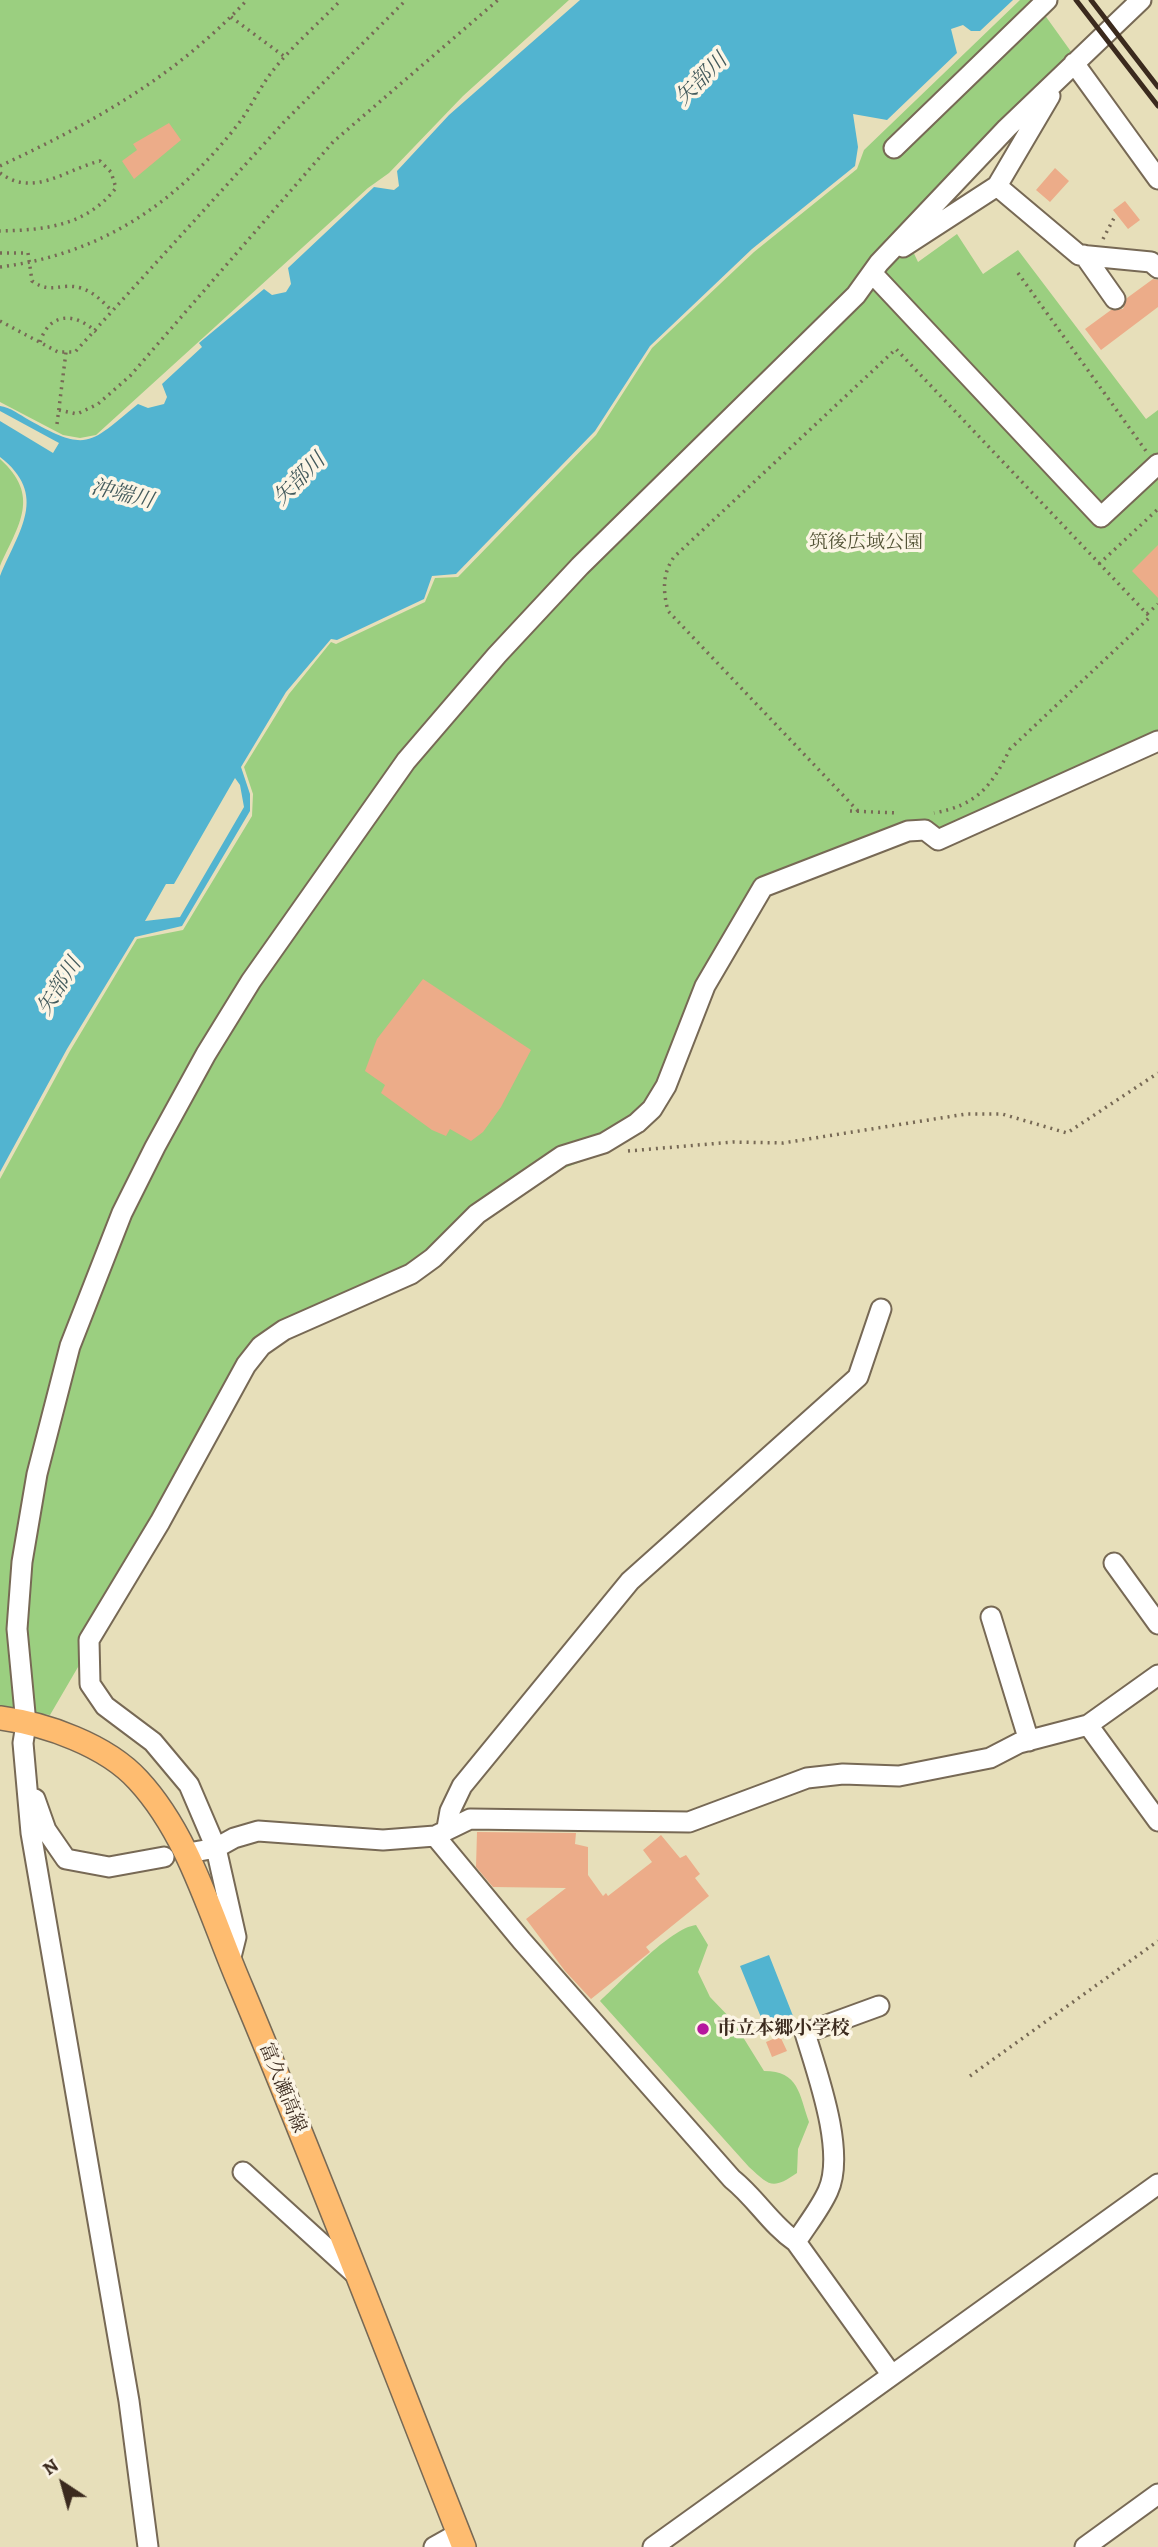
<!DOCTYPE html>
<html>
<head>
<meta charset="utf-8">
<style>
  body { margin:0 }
  #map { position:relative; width:1158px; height:2547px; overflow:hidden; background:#e7dfba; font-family:Alegreya,serif }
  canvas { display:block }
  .north { position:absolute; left:28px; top:2449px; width:70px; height:70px; -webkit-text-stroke:5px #fcf5e5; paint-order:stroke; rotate:324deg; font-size:19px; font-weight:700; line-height:28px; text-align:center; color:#3b2a1e }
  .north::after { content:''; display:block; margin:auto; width:24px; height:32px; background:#3b2a1e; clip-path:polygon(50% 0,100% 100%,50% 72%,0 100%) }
</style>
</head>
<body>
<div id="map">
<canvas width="1158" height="2547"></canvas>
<div class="north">N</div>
</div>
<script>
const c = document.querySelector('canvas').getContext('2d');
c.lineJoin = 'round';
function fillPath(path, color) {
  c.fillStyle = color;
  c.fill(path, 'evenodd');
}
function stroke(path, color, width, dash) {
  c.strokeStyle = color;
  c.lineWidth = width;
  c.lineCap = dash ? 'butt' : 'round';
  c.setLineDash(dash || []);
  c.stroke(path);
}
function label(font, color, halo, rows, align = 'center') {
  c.font = font + ' Alegreya,"Noto Serif JP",serif';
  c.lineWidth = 7;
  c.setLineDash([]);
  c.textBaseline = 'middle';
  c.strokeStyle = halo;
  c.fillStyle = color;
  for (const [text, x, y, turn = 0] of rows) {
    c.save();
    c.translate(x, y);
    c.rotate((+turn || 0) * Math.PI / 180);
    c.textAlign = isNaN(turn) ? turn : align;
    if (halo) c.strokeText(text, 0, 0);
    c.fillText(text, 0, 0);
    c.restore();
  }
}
fillPath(new Path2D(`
  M 0,0 L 569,0 L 463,96 L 389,173 L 368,188 L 96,435 L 80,438 L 63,435 L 0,402 Z
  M 1020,0 L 1034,0 L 1072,53 L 902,228 L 918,262 L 957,234 L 983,274 L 1018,250 L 1146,419 L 1158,410 L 1158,735 L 945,832 L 920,824 L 771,879 L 659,1092 L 583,1161 L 554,1172 L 486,1216 L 425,1274 L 296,1326 L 259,1357 L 50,1715 L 0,1708 L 0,1179 L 70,1051 L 137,939 L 183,930 L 252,816 L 253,794 L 244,767 L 289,694 L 331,642 L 336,644 L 425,602 L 435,578 L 458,577 L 596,435 L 652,348 L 754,252 L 857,169 L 864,150 Z
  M 0,459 C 41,496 19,524 0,566 Z
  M 696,1925 L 708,1945 L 698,1972 L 710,1997 L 733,2021 L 764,2071 C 799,2071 799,2094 809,2122 L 798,2149 L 797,2173 C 772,2190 770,2186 749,2167 L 600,2001 C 621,1982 670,1928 696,1925 Z`), '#9bcf80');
fillPath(new Path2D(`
  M 580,0 L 1013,0 L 980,31 L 971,31 L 963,25 L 951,29 L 957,53 L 887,120 L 853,114 L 858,147 L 855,166 L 752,249 L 650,346 L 595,431 L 456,574 L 432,576 L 424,599 L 337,640 L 331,639 L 286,692 L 241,767 L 250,794 L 250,811 L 182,926 L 135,937 L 67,1049 L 0,1172 L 0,576 C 19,530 49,495 0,457 L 0,421 L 53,453 L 59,443 L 0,411 L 0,406 C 10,407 20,415 29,420 C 88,453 89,444 138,404 L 148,408 L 164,404 L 167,397 L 162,384 L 202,347 L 199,343 L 264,289 L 272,295 L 286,292 L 291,284 L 288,268 L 374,187 L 394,190 L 399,186 L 397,171 L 449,115 ZM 235,778 L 240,785 L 244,807 L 180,917 L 145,921 L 166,884 L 174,884 Z
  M 769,1955 L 795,2021 L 767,2032 L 740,1966 Z`), '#52b4d0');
fillPath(new Path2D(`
  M 169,123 L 181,140 L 134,179 L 122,161 L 137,150 L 133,144 Z
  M 1055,168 L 1069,181 L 1050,202 L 1036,190 Z
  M 1125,201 L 1140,220 L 1128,229 L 1113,210 Z
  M 1153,279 L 1158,280 L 1158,307 L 1101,350 L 1085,329 L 1111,310 L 1123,309 L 1127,298 Z
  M 1158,545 L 1158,598 L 1132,571 Z
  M 423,979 L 531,1050 L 501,1107 L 483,1132 L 471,1141 L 450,1129 L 446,1136 L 432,1130 L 381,1093 L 385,1085 L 365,1071 L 377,1039 Z
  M 477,1832 L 576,1833 L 575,1844 L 588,1847 L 588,1875 L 603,1896 L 606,1893 L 608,1896 L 652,1862 L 643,1850 L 661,1835 L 680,1858 L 686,1855 L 700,1874 L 695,1878 L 709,1896 L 646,1947 L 650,1952 L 591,1999 L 565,1971 L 526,1919 L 566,1888 L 493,1887 L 476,1867 Z
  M 780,2036 L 787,2051 L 772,2057 L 766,2042 Z`), '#ecac89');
const minor = new Path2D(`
  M 1074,63 L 1158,179
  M 1050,96 L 997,186 L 1079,255 L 1151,262 L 1158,268
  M 894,148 L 1047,0
  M 903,247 L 997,186
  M 1084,255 L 1115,299
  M 872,273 L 1101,517 L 1158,464
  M 1114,1563 L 1158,1624
  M 991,1617 L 1029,1741
  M 1088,1725 L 1158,1821
  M 35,1799 L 46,1830 L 66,1859 L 109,1867 L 164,1857
  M 447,1828 L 450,1811 L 462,1786 L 630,1581 L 858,1377 L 881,1309
  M 435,1836 L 522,1941 L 732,2179 C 756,2198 771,2225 796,2242 L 891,2374
  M 194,1852 L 216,1848 L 234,1838 L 258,1831 L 383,1840 L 435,1836 L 470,1819 L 689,1822 L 807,1778 L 843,1774 L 899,1776 L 990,1758 L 1019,1743 L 1088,1725 L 1158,1675
  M 230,1961 L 236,1937 L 216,1848 L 189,1785 L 153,1742 L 105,1706 L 90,1684 L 89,1640 L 160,1522 L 246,1365 L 261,1346 L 284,1330 L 411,1274 L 433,1258 L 477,1214 L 562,1156 L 604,1143 L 637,1123 L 652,1109 L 666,1086 L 705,986 L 763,887 L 908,831 L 925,830 L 938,840 L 1158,741
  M 243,2172 L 354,2273
  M 796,2242 C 806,2226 820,2209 828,2191 C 846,2152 817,2073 805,2033 L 879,2006
  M 148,2547 L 129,2401 L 31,1833 L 23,1743 L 26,1724 L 17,1629 L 22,1562 L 37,1474 L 70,1346 L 122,1213 L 155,1147 L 206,1054 L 251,981 L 406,761 L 497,655 L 580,566 L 856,295 L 879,263 L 1007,128 L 1141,0
  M 434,2547 L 459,2533
  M 653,2547 L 1158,2184
  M 1085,2547 L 1158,2494`);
const major = new Path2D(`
  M 0,1718 C 46,1724 106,1745 138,1780 C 190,1836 211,1918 241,1987 C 319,2172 390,2360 464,2547`);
stroke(minor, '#776955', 23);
stroke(major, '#776955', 26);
stroke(new Path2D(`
  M 231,17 L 285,57
  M 0,166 C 94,122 175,77 247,0
  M 0,173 C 34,198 64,170 100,161 L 111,172 L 116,188 C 86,226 45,230 0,231
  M 1103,239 L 1114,218
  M 0,253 L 28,253 L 32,281 C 52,295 60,282 81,288 C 94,292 103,302 112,311
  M 0,267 C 102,254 177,203 239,123 C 251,107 259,89 271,73 C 291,47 318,24 341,0
  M 1018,273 L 1146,451
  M 0,321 L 58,352 L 75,352 L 284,122 L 406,0
  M 40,342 C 50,311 76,313 96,332
  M 59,410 L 77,414 L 98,404 L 130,376 L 333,142 L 498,0
  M 57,424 L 66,352
  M 1099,564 L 1158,509
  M 1147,614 L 1158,604
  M 850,811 L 898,813
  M 858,811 L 668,611 C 663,591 662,574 674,557 L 896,349 L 1150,617 L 1010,749 C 991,787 977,805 934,813
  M 628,1151 L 733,1142 L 783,1143 L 966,1114 L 1002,1114 L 1067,1133 L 1158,1073
  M 970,2076 L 1158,1941`), '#776955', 3.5, [2, 5]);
stroke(minor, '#fff', 19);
stroke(major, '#febc70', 23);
stroke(new Path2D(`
  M 1076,0 L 1158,106
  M 1091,0 L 1158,87`), '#3b2a1e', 5);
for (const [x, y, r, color] of [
  [703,2029,7,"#b5179e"]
]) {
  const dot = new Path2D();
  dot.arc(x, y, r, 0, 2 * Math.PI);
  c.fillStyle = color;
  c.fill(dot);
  stroke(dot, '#fcf5e5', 2.5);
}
label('19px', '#535336', '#fcf5e5', [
  ["筑後広域公園",866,543]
]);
label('bold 19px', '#3b2a1e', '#fcf5e5', [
  ["市立本郷小学校",717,2029]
], 'left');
label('19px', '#3b2a1e', '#fcf5e5', [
  ["富久瀬高線",282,2088,68]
]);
label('italic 21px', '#435a5c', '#fcf5e5', [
  ["矢部川",702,80,-45],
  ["矢部川",300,480,-45],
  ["沖端川",122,495,14],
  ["矢部川",60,987,-58]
]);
</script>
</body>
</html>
